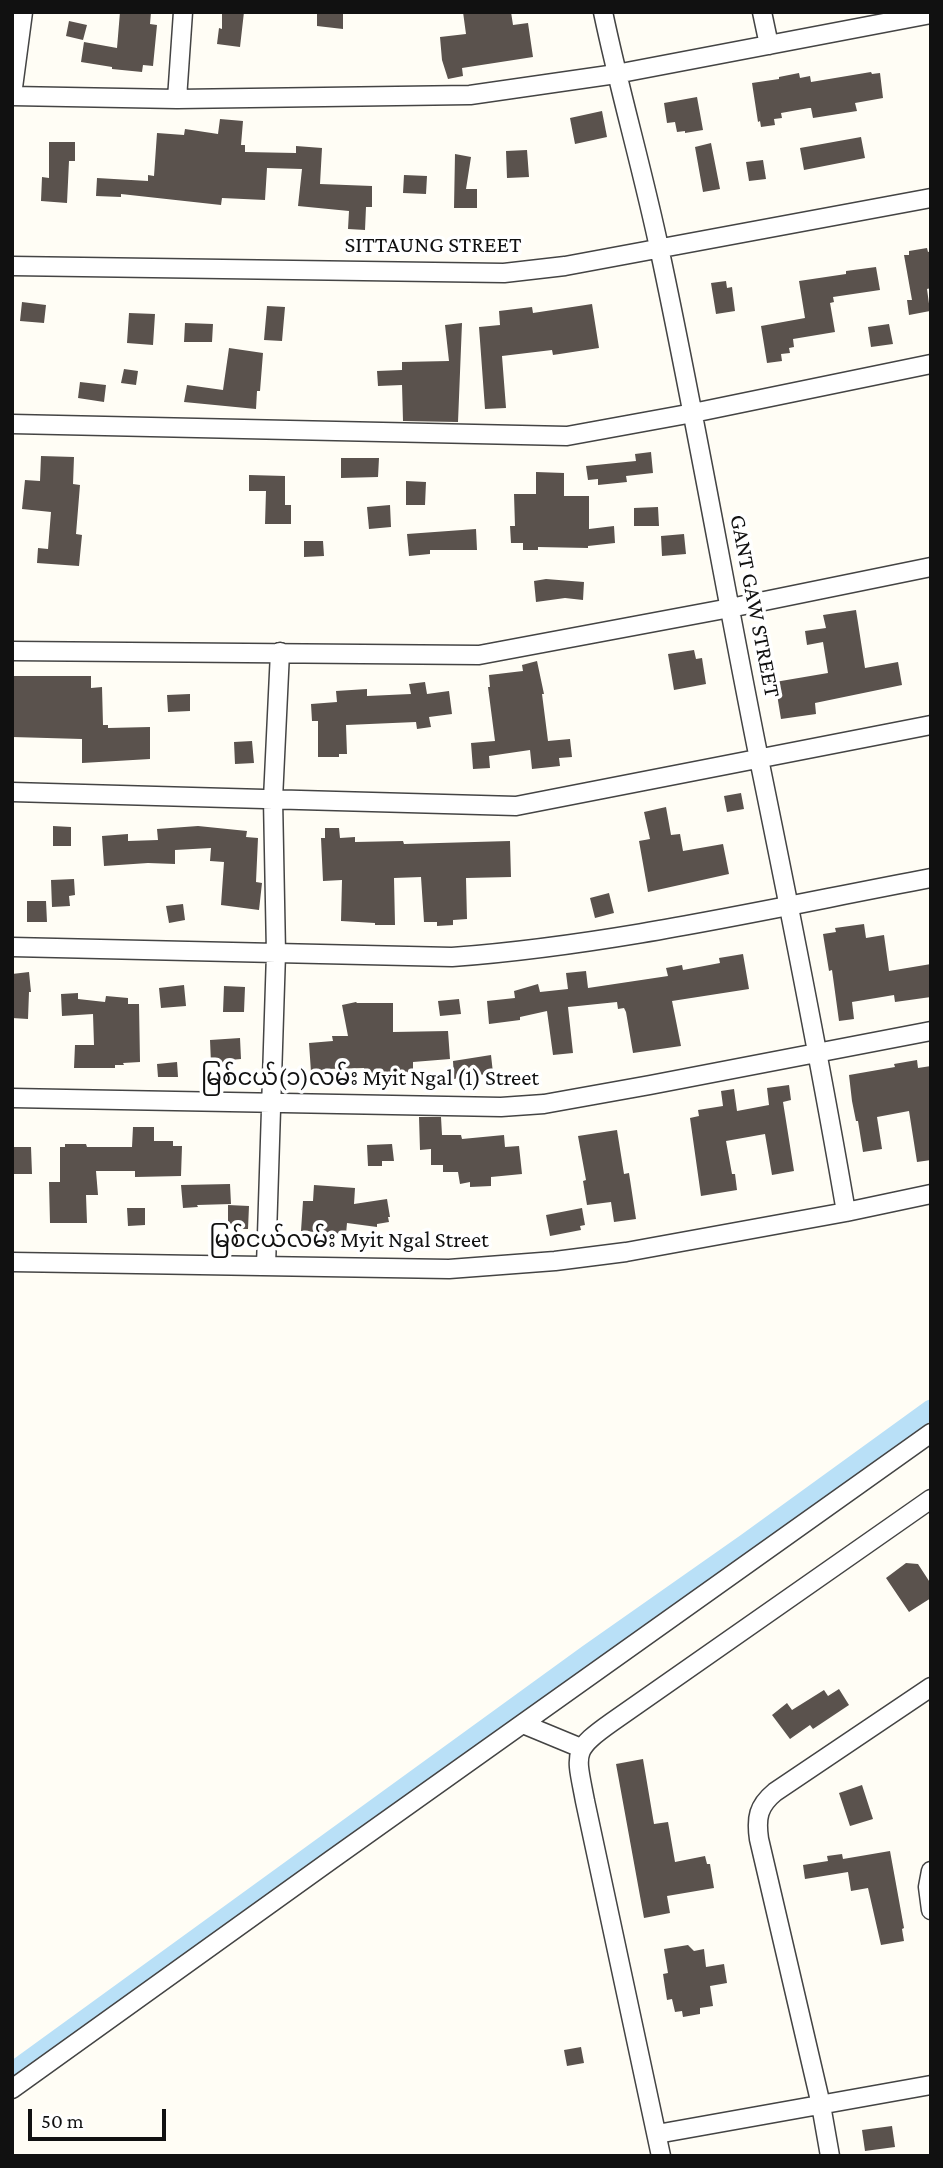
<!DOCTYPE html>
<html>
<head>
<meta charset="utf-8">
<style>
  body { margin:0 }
  #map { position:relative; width:943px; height:2168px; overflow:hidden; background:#fffdf5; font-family:"Crimson Pro",serif }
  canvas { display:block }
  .frame { position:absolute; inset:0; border:14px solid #111; pointer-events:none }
  .scale { position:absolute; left:28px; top:2109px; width:138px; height:32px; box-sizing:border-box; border:4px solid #111; border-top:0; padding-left:9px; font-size:21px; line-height:24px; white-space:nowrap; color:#111; -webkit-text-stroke:5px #fff; paint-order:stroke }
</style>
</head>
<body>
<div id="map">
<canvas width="943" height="2168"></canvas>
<div class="frame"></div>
<div class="scale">50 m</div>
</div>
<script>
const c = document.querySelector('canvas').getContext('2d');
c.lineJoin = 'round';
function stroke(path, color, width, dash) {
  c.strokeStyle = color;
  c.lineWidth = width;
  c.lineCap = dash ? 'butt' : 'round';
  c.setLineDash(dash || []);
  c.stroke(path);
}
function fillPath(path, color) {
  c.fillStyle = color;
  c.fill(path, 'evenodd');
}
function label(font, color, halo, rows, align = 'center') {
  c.font = font + ' "Crimson Pro","Noto Sans Myanmar",serif';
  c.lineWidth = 7;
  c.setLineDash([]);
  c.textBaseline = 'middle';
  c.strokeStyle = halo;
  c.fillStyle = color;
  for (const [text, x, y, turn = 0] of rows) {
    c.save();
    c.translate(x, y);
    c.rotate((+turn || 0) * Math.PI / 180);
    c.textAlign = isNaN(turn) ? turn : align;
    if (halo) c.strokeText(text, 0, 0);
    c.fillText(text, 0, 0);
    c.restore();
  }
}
stroke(new Path2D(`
  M 12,2072 L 588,1654 L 746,1543 L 931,1409`), '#b9e0f7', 19);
fillPath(new Path2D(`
  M 120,12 L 151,12 L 150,24 L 157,25 L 153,66 L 143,65 L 142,72 L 112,69 L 112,67 L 81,62 L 84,42 L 117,48 Z
  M 222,12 L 244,12 L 240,47 L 217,44 L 219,28 L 222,29 Z
  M 317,12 L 343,12 L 343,29 L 317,26 Z
  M 463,12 L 511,12 L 513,25 L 528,23 L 533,57 L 462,68 L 463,76 L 448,79 L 442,60 L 440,37 L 466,34 Z
  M 69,21 L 87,25 L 83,40 L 66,36 Z
  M 871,72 L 872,74 L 880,73 L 883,98 L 855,103 L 857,111 L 813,118 L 811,108 L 809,108 L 781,113 L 782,118 L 774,119 L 775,125 L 761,127 L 760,121 L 758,122 L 752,83 L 779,79 L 779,77 L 799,73 L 800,78 L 810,76 L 811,82 Z
  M 697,97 L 703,130 L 685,133 L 685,131 L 677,132 L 675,122 L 667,123 L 664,103 Z
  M 602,111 L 607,137 L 575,144 L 570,118 Z
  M 220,119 L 243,121 L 241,145 L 245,145 L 245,152 L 296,153 L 296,146 L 322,148 L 320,184 L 372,186 L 372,207 L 366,207 L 365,230 L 348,229 L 349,211 L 298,206 L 302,169 L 267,168 L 265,200 L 222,198 L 221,205 L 121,194 L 121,197 L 96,196 L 97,178 L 148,181 L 148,175 L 154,176 L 157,133 L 184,135 L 185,129 L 218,134 Z
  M 861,137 L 865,158 L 804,170 L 800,148 Z
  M 49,142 L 75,142 L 75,161 L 69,161 L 67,203 L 41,201 L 42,177 L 49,178 Z
  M 711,143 L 720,189 L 703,192 L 695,147 Z
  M 527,150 L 529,177 L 507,178 L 506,151 Z
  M 455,154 L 471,157 L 466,189 L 477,189 L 477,208 L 454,208 Z
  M 763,160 L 766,179 L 749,181 L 746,162 Z
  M 404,175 L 427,176 L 426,194 L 403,193 Z
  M 927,248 L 928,252 L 931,251 L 931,288 L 927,289 L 930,311 L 909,315 L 907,300 L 912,300 L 904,255 L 909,255 L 909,251 Z
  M 876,267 L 880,290 L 833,297 L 834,302 L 830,303 L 835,332 L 793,339 L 794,347 L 789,348 L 790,353 L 781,354 L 782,361 L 767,363 L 761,326 L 805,318 L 799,281 L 846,274 L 846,271 Z
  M 726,281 L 727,288 L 732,287 L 735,311 L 716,314 L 711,283 Z
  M 22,302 L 46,305 L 44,323 L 20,321 Z
  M 592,304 L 599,348 L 553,355 L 552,350 L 502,356 L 506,408 L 485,409 L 479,327 L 500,325 L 499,311 L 532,307 L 533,313 Z
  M 267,306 L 285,307 L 282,341 L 264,340 Z
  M 129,313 L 155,314 L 153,345 L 127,343 Z
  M 185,323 L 213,324 L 212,342 L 184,342 Z
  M 462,323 L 458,422 L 403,421 L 402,385 L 378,386 L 377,371 L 402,370 L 402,362 L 449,361 L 445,325 Z
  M 889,324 L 893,344 L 871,347 L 868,327 Z
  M 229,348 L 263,353 L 260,391 L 257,391 L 256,409 L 184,402 L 187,385 L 223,390 Z
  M 124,369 L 138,371 L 136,385 L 121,383 Z
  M 80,382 L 106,385 L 104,402 L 78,398 Z
  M 651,452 L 653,473 L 626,476 L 627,482 L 598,485 L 598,479 L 588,480 L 586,466 L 636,461 L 635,454 Z
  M 41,456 L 74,457 L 73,484 L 80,485 L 76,534 L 82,535 L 79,566 L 37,563 L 38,548 L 48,549 L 51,512 L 22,509 L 25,480 L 40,481 Z
  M 341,458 L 379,458 L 378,477 L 341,478 Z
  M 536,472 L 564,473 L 564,496 L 589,496 L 589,529 L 614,526 L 615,543 L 588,546 L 588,548 L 538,547 L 538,550 L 523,550 L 523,543 L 511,543 L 510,526 L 515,526 L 514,494 L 536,494 Z
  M 249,475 L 285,476 L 285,505 L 291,505 L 291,524 L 265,524 L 266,491 L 249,491 Z
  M 406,481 L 426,482 L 425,505 L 406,505 Z
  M 390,505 L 391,527 L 369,529 L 367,507 Z
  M 658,507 L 659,526 L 634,526 L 634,508 Z
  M 476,529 L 477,550 L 430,550 L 430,554 L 409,556 L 407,534 Z
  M 684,534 L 686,554 L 662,556 L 661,536 Z
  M 304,541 L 323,541 L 324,556 L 304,557 Z
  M 546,579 L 584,582 L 583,600 L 565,598 L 536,602 L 534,581 Z
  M 856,610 L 865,668 L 898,662 L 902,685 L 815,703 L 816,714 L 781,719 L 775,682 L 828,673 L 823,642 L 807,645 L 805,631 L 826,628 L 823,615 Z
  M 694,650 L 696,659 L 702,658 L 706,684 L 674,690 L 668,654 Z
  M 537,661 L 544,694 L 542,694 L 548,741 L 570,739 L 572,757 L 559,758 L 560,766 L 532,769 L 530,750 L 489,756 L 490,768 L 473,769 L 471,743 L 495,741 L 488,687 L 490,687 L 489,675 L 523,671 L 522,665 Z
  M 12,676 L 91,676 L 91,688 L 102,687 L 103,725 L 108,725 L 108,728 L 150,727 L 150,759 L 82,763 L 82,739 L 12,737 Z
  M 425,682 L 427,694 L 449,691 L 452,714 L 429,717 L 431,727 L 417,729 L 416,722 L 346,725 L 347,754 L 339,754 L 339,757 L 318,757 L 318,721 L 312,721 L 311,704 L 337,702 L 336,691 L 367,689 L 367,696 L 411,694 L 409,684 Z
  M 190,694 L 190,711 L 168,712 L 167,695 Z
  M 252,741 L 254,763 L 235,764 L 234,742 Z
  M 741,793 L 744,809 L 727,812 L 724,796 Z
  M 666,807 L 671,835 L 680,834 L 683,851 L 723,844 L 729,874 L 648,892 L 639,841 L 650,839 L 644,812 Z
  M 53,826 L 71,827 L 71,846 L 53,846 Z
  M 198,826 L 247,831 L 246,837 L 258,838 L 256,882 L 262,883 L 259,910 L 221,905 L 224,862 L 210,861 L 211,848 L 175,850 L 175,864 L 148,863 L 104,866 L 102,836 L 128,834 L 128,841 L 158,840 L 157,829 Z
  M 325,828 L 339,828 L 340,838 L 355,837 L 355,842 L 403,841 L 404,844 L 510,841 L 511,877 L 466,878 L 467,919 L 453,920 L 453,925 L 437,926 L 437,922 L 424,922 L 421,877 L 394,878 L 395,925 L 375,925 L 375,923 L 341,921 L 342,880 L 323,881 L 321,838 L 325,838 Z
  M 74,879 L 75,895 L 69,896 L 70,906 L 52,907 L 51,880 Z
  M 609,893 L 614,913 L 595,918 L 590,898 Z
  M 27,901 L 46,901 L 47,922 L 27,922 Z
  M 183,904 L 185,920 L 169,923 L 166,906 Z
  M 864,924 L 866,938 L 884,935 L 889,971 L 931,964 L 931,997 L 895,1002 L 894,995 L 852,1002 L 854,1019 L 839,1021 L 832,970 L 829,971 L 823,934 L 836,932 L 835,928 Z
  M 743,954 L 749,989 L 672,1001 L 681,1046 L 633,1053 L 626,1012 L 624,1008 L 618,1009 L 617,1002 L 568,1007 L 573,1053 L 553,1055 L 547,1011 L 520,1017 L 520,1020 L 489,1024 L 487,1001 L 515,998 L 514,991 L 538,984 L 540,992 L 568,989 L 566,973 L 586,971 L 588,988 L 668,976 L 666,968 L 682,965 L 683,970 L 720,963 L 719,958 Z
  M 29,972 L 31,992 L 29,992 L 28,1019 L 12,1018 L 12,974 Z
  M 184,985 L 186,1006 L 161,1008 L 159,988 Z
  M 224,986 L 245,987 L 244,1012 L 223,1012 Z
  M 78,993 L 78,999 L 105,1002 L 106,996 L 128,998 L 128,1004 L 139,1004 L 140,1062 L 123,1063 L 124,1065 L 115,1065 L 115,1068 L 74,1068 L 75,1045 L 94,1045 L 93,1014 L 62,1016 L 61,994 Z
  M 459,999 L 461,1014 L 440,1016 L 438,1001 Z
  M 356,1002 L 357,1003 L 393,1003 L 393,1032 L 448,1031 L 450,1059 L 413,1062 L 413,1075 L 364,1074 L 364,1068 L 326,1069 L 326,1071 L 311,1072 L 309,1043 L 333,1041 L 332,1036 L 348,1036 L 342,1005 Z
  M 240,1038 L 241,1059 L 230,1060 L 231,1063 L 211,1063 L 210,1040 Z
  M 491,1055 L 493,1073 L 454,1079 L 453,1061 Z
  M 917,1060 L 918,1068 L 931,1066 L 931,1160 L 917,1162 L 909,1111 L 877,1117 L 882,1149 L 863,1152 L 858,1121 L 856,1121 L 852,1101 L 849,1075 L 895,1067 L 894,1064 Z
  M 177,1062 L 178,1077 L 158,1077 L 157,1064 Z
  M 789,1085 L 791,1100 L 783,1102 L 794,1171 L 772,1175 L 765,1134 L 726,1141 L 732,1174 L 735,1174 L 737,1190 L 701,1196 L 690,1118 L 699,1116 L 698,1110 L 723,1106 L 721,1091 L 734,1089 L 737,1111 L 769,1105 L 767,1088 Z
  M 419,1117 L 441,1117 L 442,1135 L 461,1135 L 462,1139 L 504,1135 L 505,1147 L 519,1146 L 522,1174 L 491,1177 L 491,1186 L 470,1187 L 470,1182 L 460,1184 L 458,1172 L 443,1172 L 443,1165 L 431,1165 L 431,1149 L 420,1150 Z
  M 133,1127 L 154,1127 L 154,1141 L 173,1141 L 173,1146 L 182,1146 L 181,1176 L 135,1177 L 135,1171 L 96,1171 L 98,1195 L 86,1195 L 87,1223 L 50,1223 L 49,1182 L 60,1182 L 60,1147 L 65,1147 L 65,1144 L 86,1144 L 87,1147 L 132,1147 Z
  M 617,1130 L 624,1174 L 629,1173 L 636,1219 L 614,1222 L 611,1202 L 587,1205 L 583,1181 L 586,1180 L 578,1136 Z
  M 392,1144 L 394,1161 L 382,1161 L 382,1166 L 368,1166 L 367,1145 Z
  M 12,1147 L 31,1147 L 32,1174 L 12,1174 Z
  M 230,1184 L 231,1204 L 197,1205 L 198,1207 L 183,1208 L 181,1185 Z
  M 314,1185 L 355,1188 L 354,1204 L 387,1199 L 390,1217 L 388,1217 L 389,1222 L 377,1224 L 377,1227 L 347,1223 L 346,1234 L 301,1231 L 303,1201 L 313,1201 Z
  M 228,1205 L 249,1206 L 248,1229 L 228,1229 Z
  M 127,1208 L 145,1208 L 145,1225 L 128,1226 Z
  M 582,1208 L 585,1225 L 580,1226 L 581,1230 L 550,1236 L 546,1215 Z
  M 906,1563 L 918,1564 L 931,1584 L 931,1598 L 909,1612 L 886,1578 Z
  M 839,1689 L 849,1705 L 813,1729 L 810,1725 L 790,1739 L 772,1715 L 787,1703 L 792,1710 L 824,1690 L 828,1696 Z
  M 643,1759 L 654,1824 L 668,1822 L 675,1862 L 705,1856 L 707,1864 L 710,1864 L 714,1888 L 667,1896 L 670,1913 L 644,1918 L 616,1764 Z
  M 862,1785 L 873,1819 L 850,1826 L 839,1793 Z
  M 890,1851 L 904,1928 L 902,1929 L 904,1941 L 881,1945 L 868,1888 L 851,1891 L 848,1872 L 805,1879 L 803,1865 L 828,1861 L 827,1856 L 842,1854 L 843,1859 Z
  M 688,1945 L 694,1951 L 704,1949 L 706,1967 L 724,1964 L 727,1983 L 710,1986 L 713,2006 L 700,2008 L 700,2014 L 683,2017 L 682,2011 L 675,2012 L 672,1999 L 667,2000 L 663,1974 L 668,1973 L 664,1949 Z
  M 581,2047 L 584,2063 L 567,2066 L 564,2050 Z
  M 892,2126 L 895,2147 L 865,2151 L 862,2130 Z`), '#5a524d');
const minor = new Path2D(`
  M 603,12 C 620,93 643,171 660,252 C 696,420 725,590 759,759 C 790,910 820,1060 846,1212
  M 762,12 L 769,45
  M 12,95 L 23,12
  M 12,96 L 177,99 L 470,95 L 616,74 L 931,14
  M 177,99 L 183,12
  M 12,266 L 504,273 L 565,266 L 931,198
  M 12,424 L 567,436 L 693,413 L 931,364
  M 12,651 L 479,655 L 730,608 L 931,567
  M 12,792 L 516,806 L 931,725
  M 12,947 L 452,957 C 613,945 772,908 931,878
  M 12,1098 L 501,1107 L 544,1104 L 650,1085 L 931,1031
  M 12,1262 L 449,1269 L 555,1261 L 626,1252 L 846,1212 L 931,1194
  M 266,1266 L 276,953 L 273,799 L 280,652
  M 523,1724 L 581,1748
  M 931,1871 L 928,1887 L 931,1910
  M 12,2089 L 331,1860 L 931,1433
  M 657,2134 L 931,2085
  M 661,2156 L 585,1801 C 576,1753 571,1751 612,1722 L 931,1499
  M 830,2156 L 821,2105 L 759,1839 C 756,1818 758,1806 775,1792 L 931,1687`);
stroke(minor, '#444', 21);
stroke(minor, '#fff', 18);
label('23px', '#111', '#fff', [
  ["SITTAUNG STREET",433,245],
  ["GANT GAW STREET",755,606,79],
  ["မြစ်ငယ်(၁)လမ်း Myit Ngal (1) Street",370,1078],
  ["မြစ်ငယ်လမ်း Myit Ngal Street",349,1240]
]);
</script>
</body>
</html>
